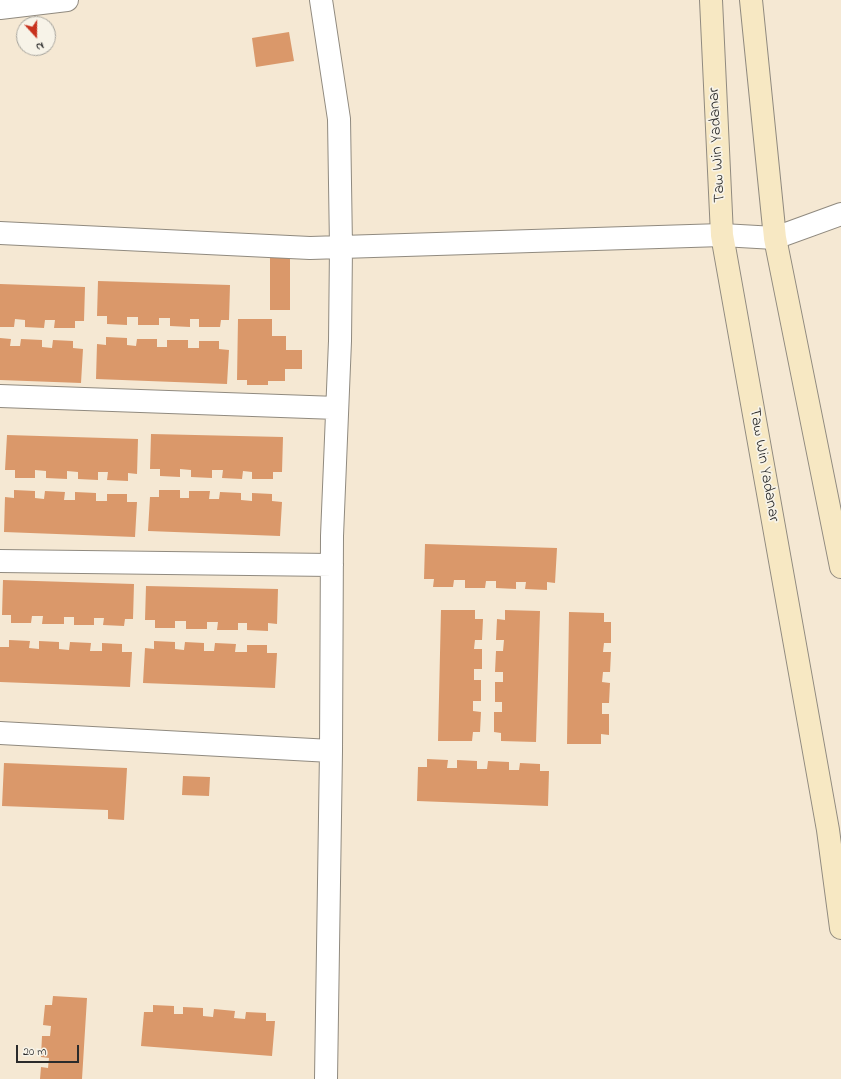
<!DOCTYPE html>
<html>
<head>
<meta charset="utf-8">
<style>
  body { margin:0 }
  #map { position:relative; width:841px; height:1079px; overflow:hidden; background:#f5e8d3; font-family:"Indie Flower",sans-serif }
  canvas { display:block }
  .north { position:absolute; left:16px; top:16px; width:40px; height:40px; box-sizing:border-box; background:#f7f3e8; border:1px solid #a5a39c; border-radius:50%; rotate:159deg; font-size:11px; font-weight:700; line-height:16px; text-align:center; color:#2b2b2b }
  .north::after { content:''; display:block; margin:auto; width:14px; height:18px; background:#c8321e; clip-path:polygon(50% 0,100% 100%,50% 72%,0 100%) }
  .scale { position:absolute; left:16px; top:1045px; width:63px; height:18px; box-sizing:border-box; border:2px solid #2b2b2b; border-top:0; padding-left:5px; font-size:12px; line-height:14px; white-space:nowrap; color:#2b2b2b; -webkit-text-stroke:3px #f7f3e8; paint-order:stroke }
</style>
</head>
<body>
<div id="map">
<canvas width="841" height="1079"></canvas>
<div class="north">N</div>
<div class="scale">20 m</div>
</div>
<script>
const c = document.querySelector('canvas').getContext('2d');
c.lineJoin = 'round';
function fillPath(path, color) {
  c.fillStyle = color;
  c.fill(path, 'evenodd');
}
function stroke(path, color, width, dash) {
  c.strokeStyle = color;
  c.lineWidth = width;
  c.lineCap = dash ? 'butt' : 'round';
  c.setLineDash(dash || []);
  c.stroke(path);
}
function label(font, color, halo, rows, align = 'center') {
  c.font = font + ' "Indie Flower",sans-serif';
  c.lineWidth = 3.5;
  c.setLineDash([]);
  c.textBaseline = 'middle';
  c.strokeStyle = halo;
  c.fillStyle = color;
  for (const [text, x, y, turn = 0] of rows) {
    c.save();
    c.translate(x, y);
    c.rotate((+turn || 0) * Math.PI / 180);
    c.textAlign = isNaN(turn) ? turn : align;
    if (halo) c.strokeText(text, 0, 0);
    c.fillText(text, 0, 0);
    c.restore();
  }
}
fillPath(new Path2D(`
  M 289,32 L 294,61 L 256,67 L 252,38 Z
  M 270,258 L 290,258 L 290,310 L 270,310 Z
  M 98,281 L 230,285 L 229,320 L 221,320 L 220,327 L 199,327 L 199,319 L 190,319 L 190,327 L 170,326 L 170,318 L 159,318 L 159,325 L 138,325 L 138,317 L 127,317 L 127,325 L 107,324 L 107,316 L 97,316 Z
  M 0,284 L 85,287 L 84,321 L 75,321 L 75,328 L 54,328 L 55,320 L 45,320 L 44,328 L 25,327 L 25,320 L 15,319 L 14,327 L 0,327 Z
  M 238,319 L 272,319 L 272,336 L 286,336 L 286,350 L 302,350 L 302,369 L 285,369 L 285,381 L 268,381 L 268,385 L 247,385 L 247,380 L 237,380 Z
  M 106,337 L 127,338 L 127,345 L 136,346 L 137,339 L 157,339 L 157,347 L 167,347 L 167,340 L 188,340 L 188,348 L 199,348 L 199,341 L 219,341 L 219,349 L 229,350 L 227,384 L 96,379 L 97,344 L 106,345 Z
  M 0,338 L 11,339 L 10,346 L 20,346 L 21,339 L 42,340 L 42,347 L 52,348 L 53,340 L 73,341 L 73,348 L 83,349 L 81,383 L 0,380 Z
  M 151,434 L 283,437 L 282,472 L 273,472 L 273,479 L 252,479 L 252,472 L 243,471 L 242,479 L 222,478 L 223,470 L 212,470 L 212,478 L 191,477 L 191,470 L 180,469 L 180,477 L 160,476 L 160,469 L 150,469 Z
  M 7,435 L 138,439 L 137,474 L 128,473 L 128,481 L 107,480 L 108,472 L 98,472 L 98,480 L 78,479 L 78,472 L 67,471 L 67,479 L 46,478 L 46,471 L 35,470 L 35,478 L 15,478 L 15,470 L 5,470 Z
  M 14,490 L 35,491 L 35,498 L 44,499 L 45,491 L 65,492 L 64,500 L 75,500 L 75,492 L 96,493 L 96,501 L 107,501 L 107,494 L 127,494 L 127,502 L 137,502 L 135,537 L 4,532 L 5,497 L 14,498 Z
  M 159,490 L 180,490 L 180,498 L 189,498 L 189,491 L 210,491 L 209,499 L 219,499 L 220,492 L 241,493 L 241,500 L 252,501 L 252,493 L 272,494 L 272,501 L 282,502 L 280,536 L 148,531 L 150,497 L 159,497 Z
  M 425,544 L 557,548 L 555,583 L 547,582 L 547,590 L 525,589 L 526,582 L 516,582 L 516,589 L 496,588 L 496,581 L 486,581 L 485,588 L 465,588 L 465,580 L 454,580 L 453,587 L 433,587 L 434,579 L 424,579 Z
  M 3,580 L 134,584 L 133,619 L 125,619 L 124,626 L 103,625 L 104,618 L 94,618 L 94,625 L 74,625 L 74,617 L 64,617 L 64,624 L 42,624 L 43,616 L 32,616 L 31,623 L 11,623 L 11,615 L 2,615 Z
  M 146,586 L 278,589 L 277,624 L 268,623 L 268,631 L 247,630 L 247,623 L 238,623 L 238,630 L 217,630 L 218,622 L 207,622 L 207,629 L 186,629 L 186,621 L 175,621 L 175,628 L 155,628 L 155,620 L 145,620 Z
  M 441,610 L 475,610 L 475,619 L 483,619 L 482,640 L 475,640 L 474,649 L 482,649 L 482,669 L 474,669 L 474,680 L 481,680 L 481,701 L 473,701 L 473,711 L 481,712 L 480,732 L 473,732 L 472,741 L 438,741 Z
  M 505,610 L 540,611 L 536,742 L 501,741 L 501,733 L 494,732 L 494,712 L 502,712 L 502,702 L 495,702 L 495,682 L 503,682 L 503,672 L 495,672 L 496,651 L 503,651 L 504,640 L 496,640 L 497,619 L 505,620 Z
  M 569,612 L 604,613 L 604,622 L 611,622 L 611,643 L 604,643 L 603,652 L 611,652 L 610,672 L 603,672 L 602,682 L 610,683 L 609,703 L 602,703 L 602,714 L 609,714 L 609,735 L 601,734 L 601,744 L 567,744 Z
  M 9,640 L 30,641 L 29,648 L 39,649 L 39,641 L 59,642 L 59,649 L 69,650 L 70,642 L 91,643 L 90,651 L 102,651 L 102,643 L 122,644 L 122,652 L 132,652 L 130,687 L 0,682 L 0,647 L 9,647 Z
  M 154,641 L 175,642 L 175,649 L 184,650 L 185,642 L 204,643 L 204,651 L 214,651 L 215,643 L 236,644 L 235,652 L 247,652 L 247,645 L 267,645 L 267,653 L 277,653 L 275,688 L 143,683 L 145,648 L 154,649 Z
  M 427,759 L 448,760 L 447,768 L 457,768 L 457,760 L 477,761 L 477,769 L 487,769 L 488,761 L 509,762 L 509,770 L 519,770 L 520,763 L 540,764 L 540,771 L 549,771 L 548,806 L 417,801 L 418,767 L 427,767 Z
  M 4,763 L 127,768 L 124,820 L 108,819 L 108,810 L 2,806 Z
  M 183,776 L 210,777 L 209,796 L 182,795 Z
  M 53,996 L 87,998 L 82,1079 L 40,1079 L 41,1067 L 48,1068 L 49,1058 L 41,1057 L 42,1036 L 50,1036 L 51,1026 L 43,1025 L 45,1005 L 52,1005 Z
  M 153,1005 L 174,1006 L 174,1014 L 183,1014 L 183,1007 L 203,1008 L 203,1016 L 213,1017 L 214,1009 L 235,1011 L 234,1018 L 245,1019 L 246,1012 L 266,1013 L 266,1021 L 275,1021 L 272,1056 L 141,1046 L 144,1012 L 153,1012 Z`), '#da986a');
const minor = new Path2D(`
  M 321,0 L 339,119 L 341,247 L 340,341 L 332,536 L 331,751
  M 0,8 L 67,0
  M 0,233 L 310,248 L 722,235 L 775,238 L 841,214
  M 0,396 L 337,408
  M 0,561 L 332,565
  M 0,733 L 331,751 L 326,1079`);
const secondary = new Path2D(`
  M 711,0 L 722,235 L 828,830 L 841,928
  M 751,0 L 775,238 L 841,567`);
stroke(minor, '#908a7f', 24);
stroke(secondary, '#908a7f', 24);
stroke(minor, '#fff', 22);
stroke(secondary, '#f7e8c3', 22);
label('16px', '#2b2b2b', '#f7f3e8', [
  ["Taw Win Yadanar",718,145,-93],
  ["Taw Win Yadanar",763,465,80]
]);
</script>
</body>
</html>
